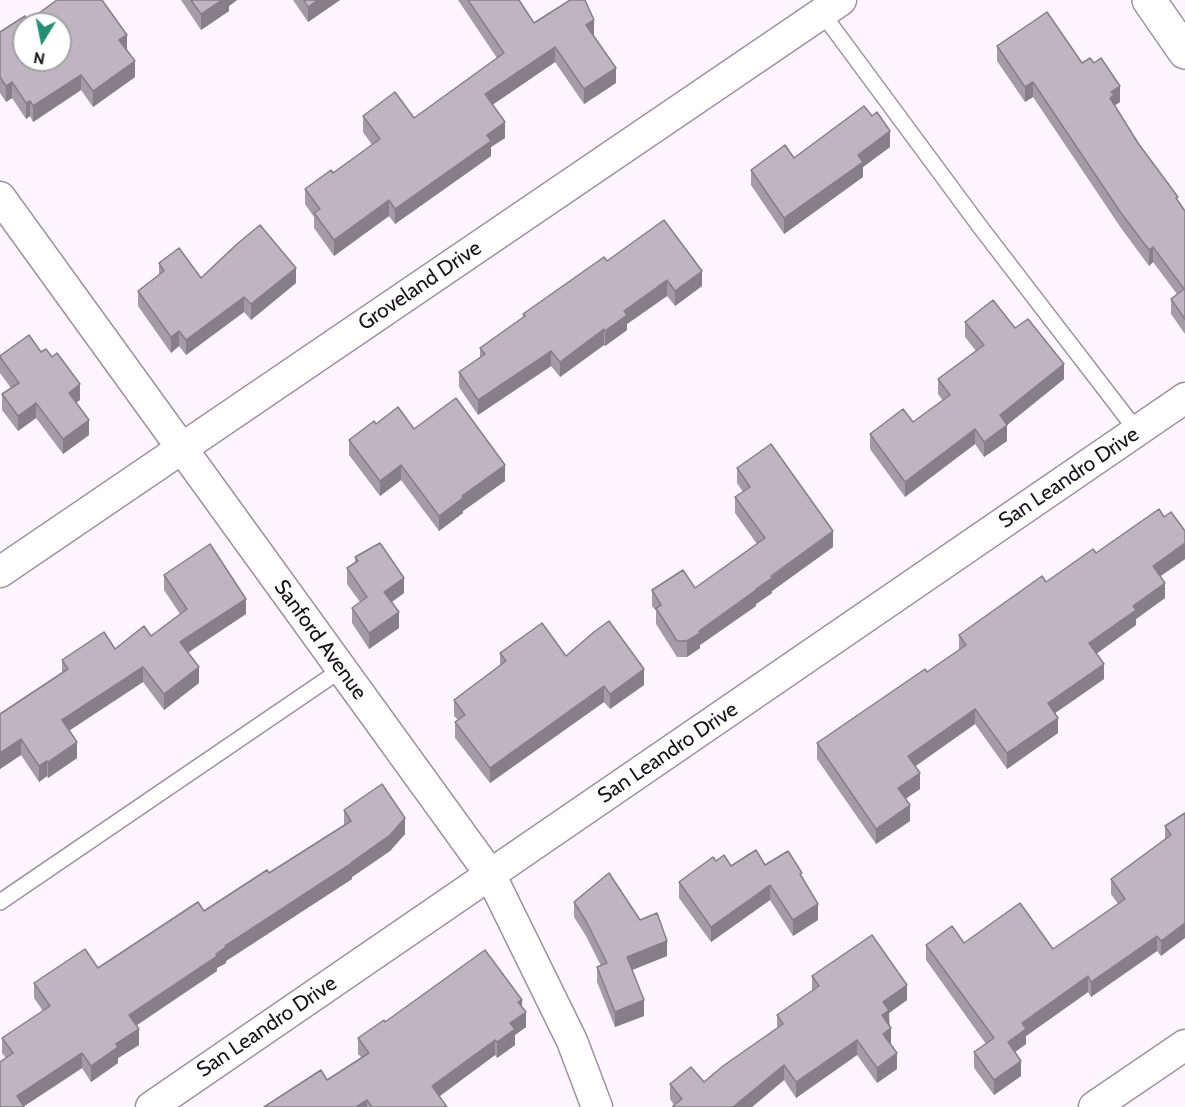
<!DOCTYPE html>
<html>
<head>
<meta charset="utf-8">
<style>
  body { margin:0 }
  #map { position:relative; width:1185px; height:1107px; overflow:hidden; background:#fdf5ff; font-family:Cabin,sans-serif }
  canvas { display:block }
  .north { position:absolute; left:12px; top:12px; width:60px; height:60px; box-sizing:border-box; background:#fff; border:2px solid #a2a1a3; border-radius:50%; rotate:190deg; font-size:16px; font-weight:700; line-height:24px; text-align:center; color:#171318 }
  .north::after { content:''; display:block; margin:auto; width:21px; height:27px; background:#209173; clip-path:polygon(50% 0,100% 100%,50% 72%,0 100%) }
</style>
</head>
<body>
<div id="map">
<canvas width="1185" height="1107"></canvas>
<div class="north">N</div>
</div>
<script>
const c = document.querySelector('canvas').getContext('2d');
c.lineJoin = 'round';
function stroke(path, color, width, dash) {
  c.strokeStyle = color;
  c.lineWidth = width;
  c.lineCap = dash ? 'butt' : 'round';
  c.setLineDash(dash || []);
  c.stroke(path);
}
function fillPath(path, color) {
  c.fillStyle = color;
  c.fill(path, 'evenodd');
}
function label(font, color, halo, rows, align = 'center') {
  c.font = font + ' Cabin,sans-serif';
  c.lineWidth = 6;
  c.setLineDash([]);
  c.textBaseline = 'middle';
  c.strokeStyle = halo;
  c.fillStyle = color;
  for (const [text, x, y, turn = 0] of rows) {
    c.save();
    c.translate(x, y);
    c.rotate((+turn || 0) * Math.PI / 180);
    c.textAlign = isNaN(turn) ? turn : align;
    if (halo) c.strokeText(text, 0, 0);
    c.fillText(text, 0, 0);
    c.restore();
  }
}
const lane = new Path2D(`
  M 822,13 L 981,228 L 1137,431
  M 0,902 L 342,669`);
const street = new Path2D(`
  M 0,197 L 490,874 L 572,1041 L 597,1107
  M 0,572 L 841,0
  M 151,1107 L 1185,398
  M 1094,1107 L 1185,1045`);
const secondary = new Path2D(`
  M 1149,0 L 1185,52`);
stroke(lane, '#9e92a1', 18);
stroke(street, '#9e92a1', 33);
stroke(secondary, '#9e92a1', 36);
stroke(lane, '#fff', 15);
stroke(street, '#fff', 30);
stroke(secondary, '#fff', 33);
fillPath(new Path2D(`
  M 181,0 L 237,0 L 229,6 L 229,11 L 201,30 Z
  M 293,0 L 340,0 L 308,22 Z
  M 458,0 L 519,0 L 534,23 L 594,35 L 594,36 L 616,83 L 584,104 L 555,62 L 492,105 L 505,138 L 491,147 L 491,156 L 395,224 L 389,216 L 334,256 L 314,228 L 314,217 L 305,204 L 305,189 L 333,173 L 372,145 L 363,132 L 363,116 L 414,118 L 497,58 Z
  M 28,21 L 127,50 L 135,77 L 93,107 L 81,90 L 33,122 L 30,116 L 26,119 L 12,98 L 6,102 L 0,93 L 0,32 Z
  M 997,46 L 1082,63 L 1120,102 L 1114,106 L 1138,143 L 1185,211 L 1185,334 L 1171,314 L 1171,299 L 1177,294 L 1153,262 L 1149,266 L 1121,228 L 1033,97 L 1025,102 L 997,61 Z
  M 890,147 L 863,167 L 863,177 L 784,234 L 751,185 L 751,170 L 794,158 Z
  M 607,261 L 702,286 L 675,306 L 667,296 L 627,324 L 627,330 L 605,346 L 604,345 L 560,377 L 551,366 L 478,415 L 459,387 L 459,372 L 480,358 L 480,348 L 523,318 L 523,314 Z
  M 159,263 L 201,278 L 296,283 L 251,320 L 244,312 L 186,355 L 179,346 L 171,353 L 138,306 L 138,291 L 159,275 Z
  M 965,322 L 1015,328 L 1064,379 L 1007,425 L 1007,441 L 984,457 L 975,444 L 905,497 L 870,449 L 870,434 L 913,422 L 943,401 L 938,394 L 938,379 L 976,351 L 965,337 Z
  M 41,352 L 52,357 L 80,400 L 76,402 L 89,435 L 63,454 L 36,418 L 18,431 L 2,410 L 2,394 L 11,388 L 0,373 L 0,356 Z
  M 376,424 L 414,429 L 505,481 L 463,511 L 463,513 L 439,531 L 401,480 L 380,496 L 349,455 L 349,440 Z
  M 737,468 L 833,547 L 772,591 L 772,593 L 756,604 L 756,606 L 700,645 L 700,648 L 687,657 L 677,657 L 656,624 L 656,611 L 652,606 L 652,590 L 695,588 L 757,544 L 735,513 L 735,497 L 743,492 L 737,483 Z
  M 1164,517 L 1185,531 L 1185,559 L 1161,576 L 1165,598 L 1136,619 L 1136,625 L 1096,654 L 1104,679 L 1055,713 L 1058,733 L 1007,769 L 975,724 L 916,766 L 920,789 L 905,799 L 910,821 L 876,844 L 817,759 L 817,743 L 927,672 L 959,650 L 959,635 L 1046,582 Z
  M 355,557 L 404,593 L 392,602 L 399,628 L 369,649 L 352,623 L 352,608 L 360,602 L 347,584 L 347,568 L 355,562 Z
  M 164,575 L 246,614 L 188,652 L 199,683 L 164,710 L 143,682 L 69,731 L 77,758 L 48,778 L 47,776 L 39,782 L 21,755 L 0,769 L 0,714 L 62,673 L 62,660 L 115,649 L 151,636 L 180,614 L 164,590 Z
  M 500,653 L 566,656 L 644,685 L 610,709 L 604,702 L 490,783 L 455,738 L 455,722 L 458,720 L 454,716 L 454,700 L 500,665 Z
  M 344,810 L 405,834 L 390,851 L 352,877 L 352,879 L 226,961 L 226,963 L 217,968 L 217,971 L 136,1026 L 139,1045 L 118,1058 L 118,1063 L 91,1082 L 82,1068 L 24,1106 L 6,1058 L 2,1053 L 2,1038 L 43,1011 L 34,998 L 34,983 L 98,968 L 204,911 L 269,873 L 344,826 Z
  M 1185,813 L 1161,956 L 1157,951 L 1091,997 L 1088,992 L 1026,1036 L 1026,1044 L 1015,1052 L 1021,1076 L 994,1095 L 974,1068 L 974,1052 L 986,1044 L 926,960 L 926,945 L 964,943 L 1053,949 L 1118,904 L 1111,894 L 1111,879 L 1165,839 L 1165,826 Z
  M 765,865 L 802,879 L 818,920 L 793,936 L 770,900 L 711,942 L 679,898 L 679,882 L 731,866 Z
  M 574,902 L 640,920 L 667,956 L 632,970 L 644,1016 L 615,1027 L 597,982 L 597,967 L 601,966 L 586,936 L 574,917 Z
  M 812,976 L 907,1000 L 889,1013 L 891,1044 L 897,1069 L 877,1083 L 857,1055 L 796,1098 L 784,1080 L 752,1107 L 673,1107 L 674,1105 L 670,1099 L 670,1084 L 704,1082 L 777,1028 L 777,1015 L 812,991 Z
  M 522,1007 L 526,1027 L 515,1035 L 515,1045 L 497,1058 L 495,1055 L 439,1096 L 447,1107 L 264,1107 L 327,1080 L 362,1058 L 358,1054 L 358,1038 L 385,1022 Z`), '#a59ba8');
fillPath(new Path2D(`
  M 222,0 L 237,0 L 229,6 L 229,11 L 201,30 L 201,14 Z
  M 318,0 L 340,0 L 308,22 L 308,7 Z
  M 594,20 L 594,35 L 586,40 L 586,25 Z
  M 127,35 L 127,51 L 119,40 Z
  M 555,47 L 555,62 L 485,110 L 485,94 Z
  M 135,61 L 135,77 L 93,107 L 93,91 Z
  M 616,68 L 616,83 L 584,104 L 584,89 Z
  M 81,75 L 81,90 L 33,122 L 33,106 Z
  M 12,82 L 12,98 L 6,102 L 6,86 Z
  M 1033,82 L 1033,97 L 1025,102 L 1025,87 Z
  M 1120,86 L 1120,102 L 1114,106 L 1110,98 L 1111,92 Z
  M 30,101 L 30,116 L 26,119 L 26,103 Z
  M 505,122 L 505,138 L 491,147 L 491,156 L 395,224 L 395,209 L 487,135 Z
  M 890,131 L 890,147 L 863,167 L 863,177 L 784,234 L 784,218 L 858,155 Z
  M 389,200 L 389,216 L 334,256 L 334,240 Z
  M 1153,247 L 1153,262 L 1149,266 L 1149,250 Z
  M 296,268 L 296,283 L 251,320 L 251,304 Z
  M 702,271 L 702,286 L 675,306 L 675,291 Z
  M 667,280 L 667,296 L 627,324 L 627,330 L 605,346 L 605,331 L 624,311 Z
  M 244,297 L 244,312 L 186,355 L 186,340 Z
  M 604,329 L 604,345 L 560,377 L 560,362 Z
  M 179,331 L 179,346 L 171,353 L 171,337 Z
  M 551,351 L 551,366 L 478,415 L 478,400 Z
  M 1064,364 L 1064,379 L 1001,430 L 1007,425 L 1007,441 L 984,457 L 984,442 L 1000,415 Z
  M 80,384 L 80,400 L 69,408 L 69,393 Z
  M 36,403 L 36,418 L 18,431 L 18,416 Z
  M 89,420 L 89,435 L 63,454 L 63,439 Z
  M 975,429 L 975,444 L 905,497 L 905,482 Z
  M 401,465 L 401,480 L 380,496 L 380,481 Z
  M 505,465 L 505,481 L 463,511 L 463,513 L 439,531 L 439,516 L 462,496 Z
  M 833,531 L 833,547 L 772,591 L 772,593 L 756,604 L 756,606 L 700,645 L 700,648 L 687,657 L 687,641 L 699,631 Z
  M 1185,543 L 1185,559 L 1153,581 L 1153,566 Z
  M 404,578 L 404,593 L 384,607 L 384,592 Z
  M 1165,583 L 1165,598 L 1136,619 L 1136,625 L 1089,659 L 1089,643 L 1133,606 Z
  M 246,599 L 246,614 L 180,658 L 180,642 Z
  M 399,612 L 399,628 L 369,649 L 369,633 Z
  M 1104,664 L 1104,679 L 1048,718 L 1048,703 Z
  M 143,667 L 143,682 L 62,735 L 62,720 Z
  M 199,667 L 199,683 L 164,710 L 164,694 Z
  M 644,669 L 644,685 L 610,709 L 610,694 Z
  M 604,686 L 604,702 L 490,783 L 490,768 Z
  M 975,709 L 975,724 L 908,771 L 908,756 Z
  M 1058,718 L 1058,733 L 1007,769 L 1007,753 Z
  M 21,739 L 21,755 L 0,769 L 0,753 Z
  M 77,742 L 77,758 L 48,778 L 48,762 Z
  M 47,761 L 47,776 L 39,782 L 39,766 Z
  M 920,773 L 920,789 L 898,804 L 898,788 Z
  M 910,805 L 910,821 L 876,844 L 876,829 Z
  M 405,818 L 405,834 L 390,851 L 352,877 L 352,879 L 226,961 L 226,963 L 217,968 L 217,971 L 129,1030 L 129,1015 L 225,946 L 352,862 Z
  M 770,885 L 770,900 L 711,942 L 711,927 Z
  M 818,904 L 818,920 L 793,936 L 793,920 Z
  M 1185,923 L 1185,938 L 1161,956 L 1161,941 Z
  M 1157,936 L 1157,951 L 1091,997 L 1091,982 Z
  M 667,941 L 667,956 L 627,972 L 627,957 Z
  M 1088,976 L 1088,992 L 1026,1036 L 1026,1044 L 1008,1057 L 1008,1042 L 1022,1023 Z
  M 907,985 L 907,1000 L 889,1013 L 889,1025 L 882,1015 L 883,1002 Z
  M 522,1000 L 522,1015 L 526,1012 L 526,1027 L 515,1035 L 515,1045 L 497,1058 L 497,1042 L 510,1023 L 518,1002 Z
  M 644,1000 L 644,1016 L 615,1027 L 615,1012 Z
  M 891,1028 L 891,1044 L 883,1049 L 883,1034 Z
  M 139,1029 L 139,1045 L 118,1058 L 118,1063 L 91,1082 L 91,1066 L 116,1044 Z
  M 495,1040 L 495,1055 L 432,1102 L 432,1086 Z
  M 857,1040 L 857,1055 L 796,1098 L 796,1082 Z
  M 82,1053 L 82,1068 L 23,1107 L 17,1096 Z
  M 897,1053 L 897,1069 L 877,1083 L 877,1068 Z
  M 1021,1061 L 1021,1076 L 994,1095 L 994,1080 Z
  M 784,1065 L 784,1080 L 752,1107 L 733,1107 Z
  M 367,1100 L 367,1107 L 356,1107 Z`), '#867e88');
const building = new Path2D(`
  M 57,0 L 102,0 L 127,35 L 119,40 L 135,61 L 93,91 L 81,75 L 33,106 L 30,101 L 26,103 L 12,82 L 6,86 L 0,77 L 0,32 L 25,16 L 28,21 ZM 24,24 L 60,24 L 60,60 L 24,60 Z
  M 191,0 L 222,0 L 201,14 Z
  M 304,0 L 318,0 L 308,7 Z
  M 468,0 L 519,0 L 534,23 L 570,0 L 585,0 L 594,20 L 586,25 L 616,68 L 584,89 L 555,47 L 485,94 L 505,122 L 487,135 L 491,141 L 395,209 L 389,200 L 334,240 L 314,213 L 320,209 L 305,189 L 331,170 L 333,173 L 380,139 L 363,116 L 395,92 L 414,118 L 504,53 Z
  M 1047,12 L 1082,63 L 1090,58 L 1094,63 L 1101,58 L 1120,86 L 1111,92 L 1114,95 L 1110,98 L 1138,143 L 1178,197 L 1176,198 L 1185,211 L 1185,319 L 1171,299 L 1184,289 L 1153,247 L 1149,250 L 1121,213 L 1033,82 L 1025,87 L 997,46 Z
  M 864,106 L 872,116 L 877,112 L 890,131 L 858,155 L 863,162 L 784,218 L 751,170 L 785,145 L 794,158 Z
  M 664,220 L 702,271 L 675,291 L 667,280 L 624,311 L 627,315 L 605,331 L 604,329 L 560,362 L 551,351 L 478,400 L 459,372 L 485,354 L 480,348 L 525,316 L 523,314 L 604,257 L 607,261 Z
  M 260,225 L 296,268 L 251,304 L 244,297 L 186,340 L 179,331 L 171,337 L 138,291 L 164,271 L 159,263 L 179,248 L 201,278 L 237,244 Z
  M 993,300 L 1015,328 L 1028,319 L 1064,364 L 1000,415 L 1007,425 L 984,442 L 975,429 L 905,482 L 870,434 L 903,409 L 913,422 L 950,395 L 938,379 L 984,345 L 965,322 Z
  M 29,335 L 41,352 L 46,349 L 52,357 L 57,353 L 80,384 L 69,393 L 89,420 L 63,439 L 36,403 L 18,416 L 2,394 L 19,383 L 0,357 L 0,356 Z
  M 456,398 L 505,465 L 462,496 L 463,498 L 439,516 L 401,465 L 380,481 L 349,440 L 374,421 L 376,424 L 398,407 L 414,429 Z
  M 771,444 L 833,531 L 771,576 L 772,578 L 756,589 L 756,590 L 699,631 L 700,633 L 687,641 L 677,641 L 656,608 L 661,605 L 652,590 L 683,570 L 695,588 L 765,538 L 735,497 L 750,487 L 737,468 Z
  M 1159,509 L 1164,517 L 1171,512 L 1185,531 L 1185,543 L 1153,566 L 1165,583 L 1133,606 L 1136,610 L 1089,643 L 1104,664 L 1048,703 L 1058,718 L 1007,753 L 975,709 L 908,756 L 920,773 L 898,788 L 910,805 L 876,829 L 817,743 L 925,669 L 927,672 L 966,645 L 959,635 L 1042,576 L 1046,582 L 1093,549 L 1096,553 Z
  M 380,543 L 404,578 L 384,592 L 399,612 L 369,633 L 352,608 L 367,597 L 347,568 L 358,561 L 355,557 Z
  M 210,544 L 246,599 L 180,642 L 199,667 L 164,694 L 143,667 L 62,720 L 77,742 L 48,762 L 47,761 L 39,766 L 21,739 L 0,753 L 0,714 L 68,669 L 62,660 L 104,632 L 115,649 L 144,626 L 151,636 L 187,609 L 164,575 Z
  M 609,621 L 644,669 L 610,694 L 604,686 L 490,768 L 455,722 L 465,715 L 454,700 L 506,661 L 500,653 L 542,623 L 566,656 L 594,632 Z
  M 382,784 L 405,818 L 390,835 L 352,862 L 352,863 L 225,946 L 226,947 L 216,954 L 217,956 L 129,1015 L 139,1029 L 116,1044 L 118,1047 L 91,1066 L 82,1053 L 17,1096 L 24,1107 L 0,1107 L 0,1062 L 13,1053 L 2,1038 L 50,1006 L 34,983 L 85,949 L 98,968 L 198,902 L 204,911 L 267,870 L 269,873 L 351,821 L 344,810 Z
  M 1185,813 L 1185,923 L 1161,941 L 1157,936 L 1091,982 L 1088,976 L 1022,1023 L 1026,1029 L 1008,1042 L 1021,1061 L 994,1080 L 974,1052 L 994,1038 L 926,945 L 952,926 L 964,943 L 1020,903 L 1053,949 L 1125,899 L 1111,879 L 1171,835 L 1165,826 Z
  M 756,850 L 765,865 L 788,851 L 802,873 L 800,874 L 818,904 L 793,920 L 770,885 L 711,927 L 679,882 L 713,857 L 716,861 L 724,855 L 731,866 Z
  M 609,873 L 640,920 L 657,913 L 667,941 L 627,957 L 644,1000 L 615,1012 L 597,967 L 607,963 L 586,921 L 574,902 Z
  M 872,935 L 907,985 L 883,1002 L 889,1010 L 882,1015 L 891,1028 L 883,1034 L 897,1053 L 877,1068 L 857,1040 L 796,1082 L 784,1065 L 733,1107 L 674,1107 L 673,1106 L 682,1099 L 670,1084 L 691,1067 L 704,1082 L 723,1066 L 783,1024 L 777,1015 L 819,986 L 812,976 Z
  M 485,950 L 522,1000 L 518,1002 L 526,1012 L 510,1023 L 515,1029 L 497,1042 L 495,1040 L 432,1086 L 447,1107 L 372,1107 L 367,1100 L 356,1107 L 264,1107 L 321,1070 L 327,1080 L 369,1053 L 358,1038 L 384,1020 L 385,1022 Z`);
fillPath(building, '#c0b4c3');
stroke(building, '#867e88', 1.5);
label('21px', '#171318', '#fff', [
  ["Groveland Drive",420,286,-34],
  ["San Leandro Drive",1069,478,-34],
  ["Sanford Avenue",320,640,54],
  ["San Leandro Drive",668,753,-34],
  ["San Leandro Drive",267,1027,-34]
]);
</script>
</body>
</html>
